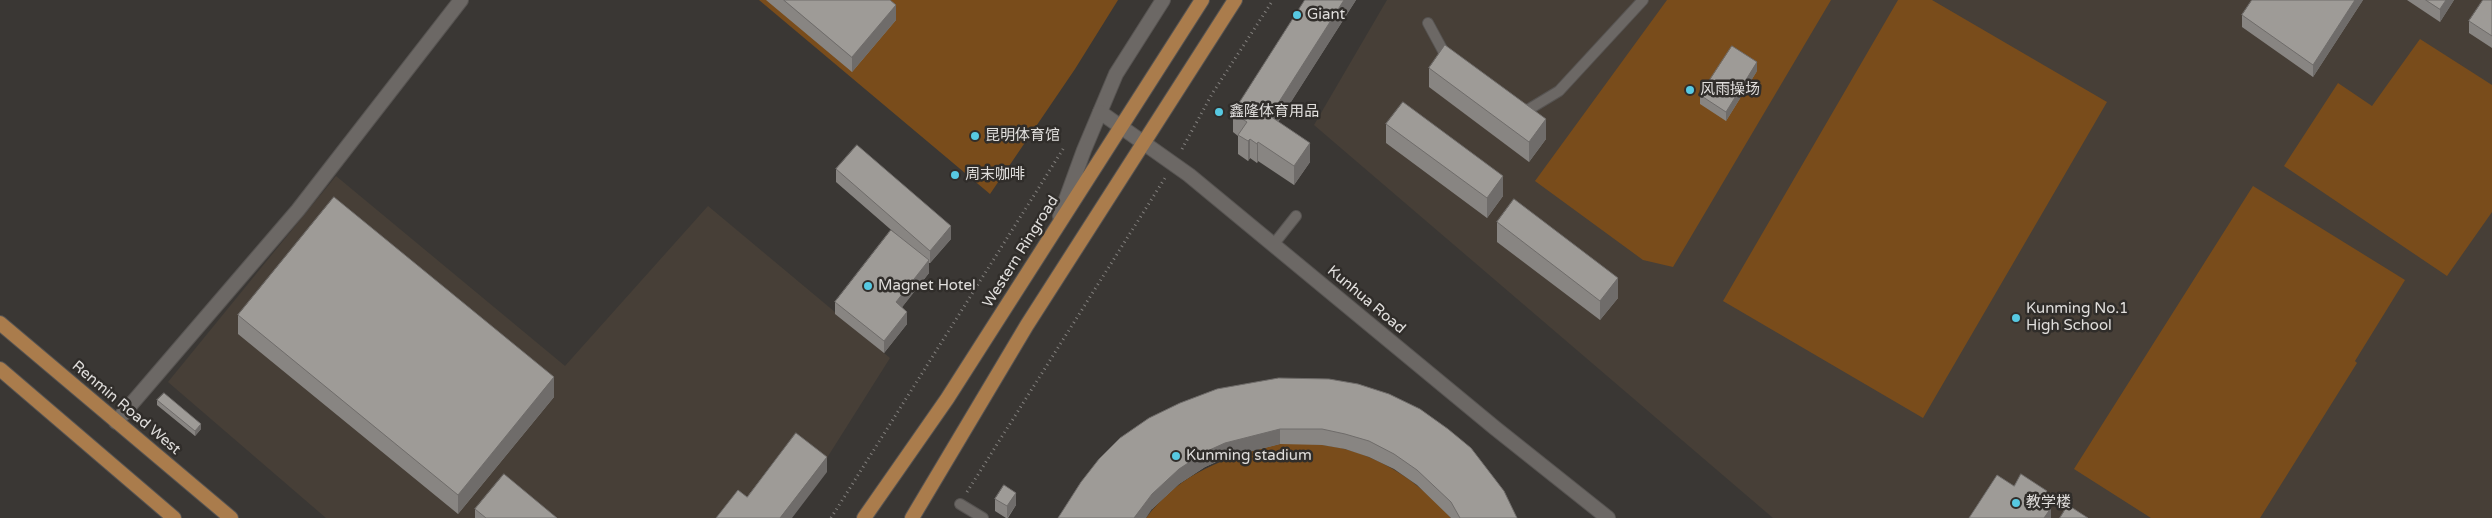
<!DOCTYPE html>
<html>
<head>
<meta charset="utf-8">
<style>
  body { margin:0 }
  canvas { display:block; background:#3a3734 }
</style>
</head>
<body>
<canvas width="2492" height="518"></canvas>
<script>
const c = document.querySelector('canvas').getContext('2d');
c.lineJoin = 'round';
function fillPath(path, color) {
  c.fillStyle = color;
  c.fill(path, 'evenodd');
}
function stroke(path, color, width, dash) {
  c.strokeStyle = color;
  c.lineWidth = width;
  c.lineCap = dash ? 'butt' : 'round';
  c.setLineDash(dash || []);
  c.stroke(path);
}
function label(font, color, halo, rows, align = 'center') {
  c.font = font + ' "Varela Round","Noto Sans SC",sans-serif';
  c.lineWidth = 5;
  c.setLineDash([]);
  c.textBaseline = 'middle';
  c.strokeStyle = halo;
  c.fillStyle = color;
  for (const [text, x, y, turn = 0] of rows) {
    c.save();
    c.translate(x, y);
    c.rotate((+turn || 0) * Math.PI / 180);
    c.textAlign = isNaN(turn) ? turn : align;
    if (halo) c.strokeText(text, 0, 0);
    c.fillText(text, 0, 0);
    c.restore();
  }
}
fillPath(new Path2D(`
  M 1387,0 L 2492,0 L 2492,518 L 1773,518 L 1314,125 Z
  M 336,176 L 565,366 L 708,206 L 890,358 L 789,518 L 326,518 L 168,382 Z`), '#473f37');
fillPath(new Path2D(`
  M 759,0 L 1118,0 L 1075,69 L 990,194 Z
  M 1667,0 L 1831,0 L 1673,267 L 1643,260 L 1535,181 Z
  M 1898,0 L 1932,0 L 2107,102 L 1923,418 L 1723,301 Z
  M 2420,39 L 2492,85 L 2492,212 L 2447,276 L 2284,166 L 2338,83 L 2372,106 Z
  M 2253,186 L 2405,280 L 2355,361 L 2357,363 L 2260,518 L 2151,518 L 2074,469 Z
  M 1280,444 C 1294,444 1309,443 1323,445 C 1374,451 1418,480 1451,518 L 1146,518 C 1182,471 1224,458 1280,444 Z`), '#794c1b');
const service = new Path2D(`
  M 1428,23 L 1448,60
  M 1521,114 L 1559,91 L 1643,0
  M 1273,245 L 1296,216
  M 960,504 L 983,518`);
const minor = new Path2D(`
  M 1060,216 L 1084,150 L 1116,74 L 1163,0
  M 116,422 L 298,210 L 461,0`);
const tertiary = new Path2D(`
  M 1100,112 L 1189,175 L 1495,428 L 1608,518`);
const primary = new Path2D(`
  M 0,323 L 231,518
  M 0,369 L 174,518
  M 864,518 L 947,399 L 1202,0
  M 912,518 L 1027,325 L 1235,0`);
stroke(service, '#575452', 12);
stroke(minor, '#575452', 16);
stroke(tertiary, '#575452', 16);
stroke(primary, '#575452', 16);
stroke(new Path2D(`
  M 1182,149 L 1212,94 L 1273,0
  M 967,492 L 1165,178
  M 831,518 L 1065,146`), '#83807e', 3, [1, 4]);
stroke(service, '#6c6865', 10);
stroke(minor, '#6c6865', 14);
stroke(tertiary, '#6c6865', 14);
stroke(primary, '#aa7c4c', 14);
fillPath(new Path2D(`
  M 766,0 L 890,0 L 896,20 L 852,72 Z
  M 1305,0 L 1356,0 L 1278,122 L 1310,162 L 1294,185 L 1258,161 L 1257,163 L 1250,158 L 1248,161 L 1238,154 L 1238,136 L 1233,132 L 1233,113 Z
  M 2363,0 L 2313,77 L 2242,27 L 2242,15 Z
  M 2407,0 L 2454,0 L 2440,22 Z
  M 2492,0 L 2492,48 L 2469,33 L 2469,21 Z
  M 1429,68 L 1546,139 L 1529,162 L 1429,87 Z
  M 1757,71 L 1726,121 L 1700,104 L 1700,95 Z
  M 1386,124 L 1503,196 L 1487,218 L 1386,143 Z
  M 836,169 L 951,239 L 930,263 L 929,263 L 929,273 L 902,307 L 907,324 L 884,353 L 835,314 L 835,302 L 897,235 L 836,182 Z
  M 1497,222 L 1618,298 L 1600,320 L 1497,242 Z
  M 238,315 L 554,397 L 458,514 L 238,334 Z
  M 1279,378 L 1517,518 L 1451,518 L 1417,485 L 1394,469 L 1369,457 L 1345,449 L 1322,445 L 1280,444 L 1225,458 L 1205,467 L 1179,484 L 1152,509 L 1058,518 Z
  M 157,400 L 201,429 L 195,436 L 157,405 Z
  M 995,499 L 1016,505 L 1008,518 L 1006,518 L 995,511 Z
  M 475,509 L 557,518 L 475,518 Z`), '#888582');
fillPath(new Path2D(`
  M 1344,0 L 1356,0 L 1270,135 L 1270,116 Z
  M 2355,0 L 2363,0 L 2313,77 L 2313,65 Z
  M 2446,0 L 2454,0 L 2440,22 L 2440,9 Z
  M 896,5 L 896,20 L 852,72 L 852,57 Z
  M 1757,62 L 1757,71 L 1726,121 L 1726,112 Z
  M 1546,119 L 1546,139 L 1529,162 L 1529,142 Z
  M 1250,139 L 1250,158 L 1248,161 L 1248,141 Z
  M 1258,142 L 1258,161 L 1257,163 L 1257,144 Z
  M 1310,143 L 1310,162 L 1294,185 L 1294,166 Z
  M 1503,176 L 1503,196 L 1487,218 L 1487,198 Z
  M 951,226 L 951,239 L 930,263 L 930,251 Z
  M 929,260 L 929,273 L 896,315 L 896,302 Z
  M 1618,278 L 1618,298 L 1600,320 L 1600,301 Z
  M 907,312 L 907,324 L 884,353 L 884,341 Z
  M 554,377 L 554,397 L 458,514 L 458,495 Z
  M 201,424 L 201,429 L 195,436 L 195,431 Z
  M 1280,429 L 1280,444 L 1225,458 L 1205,467 L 1179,484 L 1152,509 L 1146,518 L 1134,518 L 1152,494 L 1179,469 L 1205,452 L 1225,443 Z
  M 827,457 L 827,472 L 792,518 L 780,518 Z
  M 2047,491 L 2047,506 L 2040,500 Z
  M 1016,493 L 1016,505 L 1007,518 L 1007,506 Z
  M 2051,508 L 2051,518 L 2044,518 Z`), '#6f6c6a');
const building = new Path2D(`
  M 784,0 L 890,0 L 896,5 L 852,57 Z
  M 1305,0 L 1344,0 L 1270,116 L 1310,143 L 1294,166 L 1258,142 L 1257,144 L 1250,139 L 1248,141 L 1238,135 L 1247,122 L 1233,113 Z
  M 2252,0 L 2355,0 L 2313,65 L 2242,15 Z
  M 2426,0 L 2446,0 L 2440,9 Z
  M 2483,0 L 2492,0 L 2492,36 L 2469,21 Z
  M 1445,45 L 1546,119 L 1529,142 L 1429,68 Z
  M 1732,46 L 1757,62 L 1726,112 L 1700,95 Z
  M 1403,102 L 1503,176 L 1487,198 L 1386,124 Z
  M 857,145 L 951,226 L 930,251 L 836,169 Z
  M 334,197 L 554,377 L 458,495 L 238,315 Z
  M 1514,199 L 1618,278 L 1600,301 L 1497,222 Z
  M 891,230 L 929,260 L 896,302 L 907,312 L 884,341 L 835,302 Z
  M 1279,378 L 1329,379 L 1358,384 L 1389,394 L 1420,409 L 1448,429 L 1471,448 L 1504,491 L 1517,518 L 1460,518 L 1451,502 L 1417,470 L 1394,454 L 1369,441 L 1345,434 L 1322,429 L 1280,429 L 1225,443 L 1205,452 L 1179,469 L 1152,494 L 1134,518 L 1058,518 L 1081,482 L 1099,459 L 1120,438 L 1149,418 L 1180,403 L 1217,389 Z
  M 164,393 L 201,424 L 195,431 L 157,400 Z
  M 796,433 L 827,457 L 780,518 L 716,518 L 738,490 L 747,497 Z
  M 504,474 L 557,518 L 486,518 L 475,509 Z
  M 2021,474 L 2047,491 L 2040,500 L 2051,508 L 2044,518 L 1969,518 L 1997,475 L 2014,486 Z
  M 1004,485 L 1016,493 L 1007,506 L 995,499 Z
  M 2068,505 L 2088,518 L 2060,518 Z`);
fillPath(building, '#9e9b97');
stroke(building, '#6f6c6a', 1);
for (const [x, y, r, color] of [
  [1297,15,5,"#57c9e2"],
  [1690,90,5,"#57c9e2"],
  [1219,112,5,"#57c9e2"],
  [975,136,5,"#57c9e2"],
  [955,175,5,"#57c9e2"],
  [868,286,5,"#57c9e2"],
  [2016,318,5,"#57c9e2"],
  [1176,456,5,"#57c9e2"],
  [2016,503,5,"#57c9e2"]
]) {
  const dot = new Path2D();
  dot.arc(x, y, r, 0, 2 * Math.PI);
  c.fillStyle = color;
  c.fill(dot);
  stroke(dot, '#302d2a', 2);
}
label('15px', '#e0dedc', '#302d2a', [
  ["Giant",1307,15],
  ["风雨操场",1700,90],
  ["鑫隆体育用品",1229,112],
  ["昆明体育馆",985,136],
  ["周末咖啡",965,175],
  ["Magnet Hotel",878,286],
  ["Kunming No.1",2026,309],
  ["High School",2026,326],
  ["Kunming stadium",1186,456],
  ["教学楼",2026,503]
], 'left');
label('15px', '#e0dedc', '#302d2a', [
  ["Western Ringroad",1021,252,-58],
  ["Kunhua Road",1366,300,40],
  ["Renmin Road West",126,408,40]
]);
</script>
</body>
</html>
